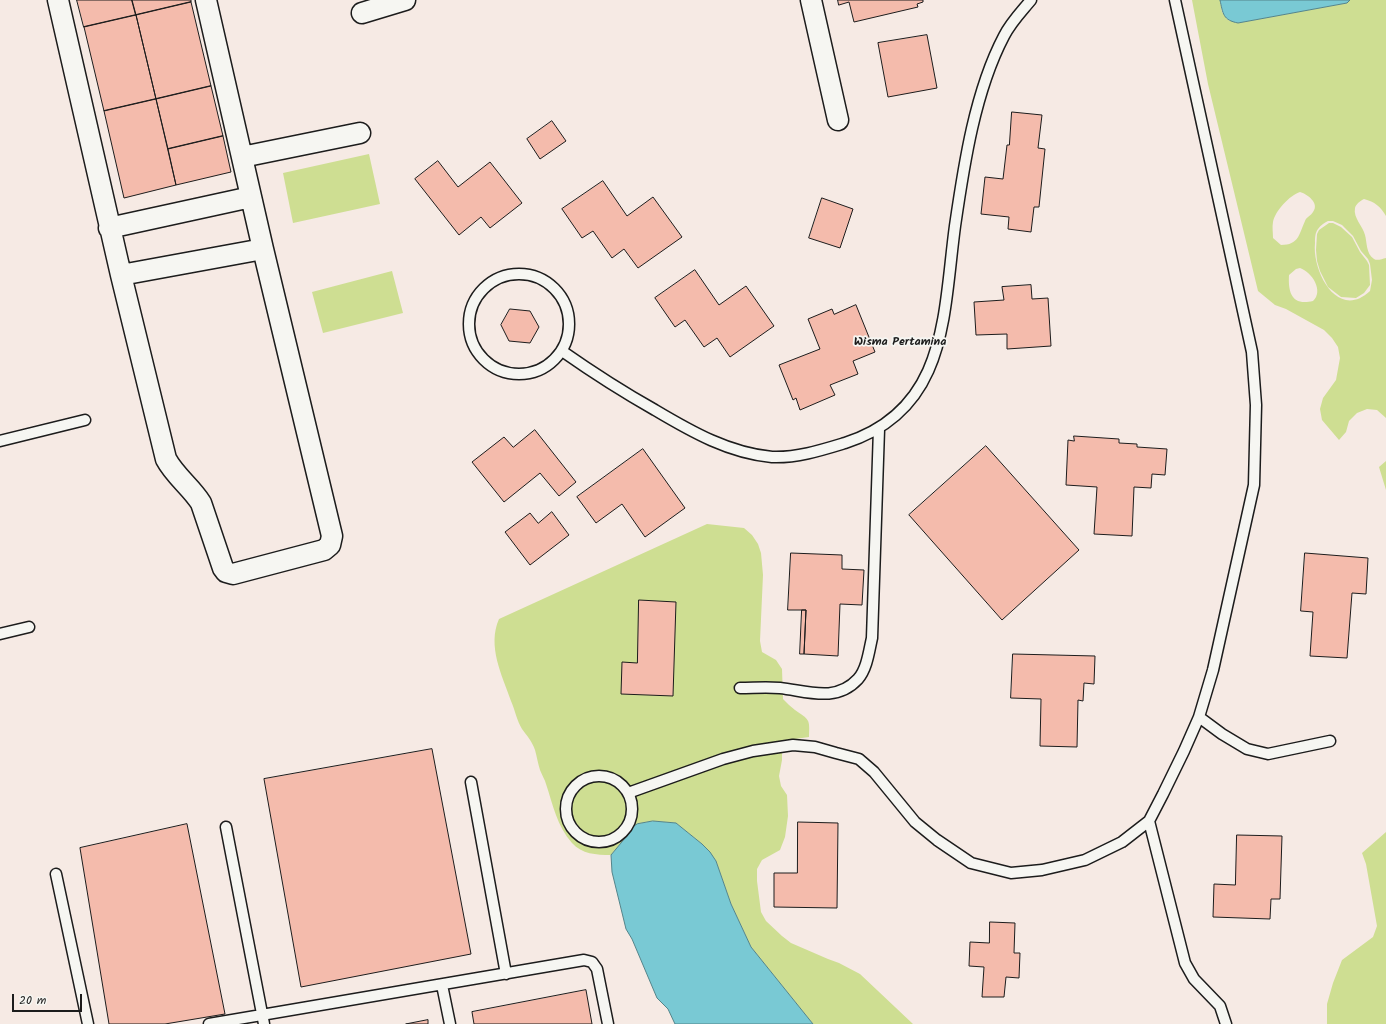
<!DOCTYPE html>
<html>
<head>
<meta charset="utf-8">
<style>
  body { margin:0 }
  #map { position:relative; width:1386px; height:1024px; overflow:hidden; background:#f6eae4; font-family:Kalam,sans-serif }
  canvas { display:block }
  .scale { position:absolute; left:12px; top:994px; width:70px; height:18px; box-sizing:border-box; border:2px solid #1c1c1c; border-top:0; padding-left:5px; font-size:12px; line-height:14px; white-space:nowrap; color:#1c1c1c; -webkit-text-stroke:3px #f6f6f2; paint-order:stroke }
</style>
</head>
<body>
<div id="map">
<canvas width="1386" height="1024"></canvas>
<div class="scale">20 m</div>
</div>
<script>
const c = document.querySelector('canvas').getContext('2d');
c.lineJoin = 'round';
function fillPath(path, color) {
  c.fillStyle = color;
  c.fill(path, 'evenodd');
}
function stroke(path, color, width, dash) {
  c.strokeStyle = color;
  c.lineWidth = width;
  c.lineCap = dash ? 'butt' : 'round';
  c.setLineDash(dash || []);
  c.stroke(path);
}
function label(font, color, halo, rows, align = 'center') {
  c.font = font + ' Kalam,sans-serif';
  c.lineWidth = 3.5;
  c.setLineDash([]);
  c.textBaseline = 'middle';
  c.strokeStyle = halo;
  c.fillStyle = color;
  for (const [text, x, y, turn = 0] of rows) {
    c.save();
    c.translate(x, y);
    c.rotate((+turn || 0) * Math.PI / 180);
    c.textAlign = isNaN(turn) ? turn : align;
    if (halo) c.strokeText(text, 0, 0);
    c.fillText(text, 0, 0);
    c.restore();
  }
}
fillPath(new Path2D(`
  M 1192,0 L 1220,0 L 1222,12 L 1228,20 L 1238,23 L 1347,3 L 1350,0 L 1386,0 L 1386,216 C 1380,206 1375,202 1364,199 C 1360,201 1356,204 1355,208 C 1353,218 1363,226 1365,235 C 1367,242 1366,254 1374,259 C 1377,261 1382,259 1386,258 L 1386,418 L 1377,410 L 1367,409 L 1357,413 L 1349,421 L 1346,432 L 1339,440 L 1322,420 L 1320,409 L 1323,398 L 1336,380 L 1340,358 L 1338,347 L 1332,338 L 1324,330 L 1286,309 L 1275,305 L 1258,291 L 1208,84 ZM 1300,192 C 1307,194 1320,203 1313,212 C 1311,216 1306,217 1305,221 C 1299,234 1299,245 1281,245 L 1273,238 C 1273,233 1272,227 1273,222 C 1275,211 1290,195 1300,192 ZM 1328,221 L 1333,221 L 1342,225 L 1353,236 L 1361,251 L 1368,259 L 1370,264 L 1372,280 L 1370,291 C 1338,321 1312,272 1315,243 C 1315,238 1315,233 1318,229 C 1321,225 1324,223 1328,221 ZM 1300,268 C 1312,272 1324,291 1313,301 C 1292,306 1288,293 1289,275 L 1296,269 Z
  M 369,154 L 380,204 L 293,223 L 283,173 Z
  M 1329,223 L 1333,223 L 1341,227 L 1352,237 L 1360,252 L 1367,261 L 1369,265 L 1370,285 L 1364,293 L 1356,298 L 1341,297 L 1328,287 L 1320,271 L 1317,261 L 1316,250 L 1317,234 L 1319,230 Z
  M 392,271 L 403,313 L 323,333 L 312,292 Z
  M 1386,461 L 1386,490 L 1379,467 Z
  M 707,524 L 744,528 L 752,535 L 758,544 L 761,553 L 763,575 L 760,641 L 762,652 L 776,660 L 782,669 L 783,699 C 787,703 791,707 795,710 C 809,720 810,718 809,737 L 788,740 L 782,749 L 782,760 L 779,776 L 781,786 L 787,795 L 788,816 L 785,837 L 780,850 L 762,860 L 757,869 L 757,881 L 761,912 L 766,921 L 782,936 L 791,943 L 828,959 L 839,963 L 860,974 L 913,1024 L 813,1024 L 751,947 L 731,904 L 716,861 L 702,844 L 676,823 L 653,821 L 637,824 L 631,828 L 626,837 L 611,855 C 596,855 582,854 572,843 C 557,826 553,805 546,784 C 545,780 542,775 540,770 C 538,764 537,757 535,750 C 532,741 527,736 522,729 C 517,721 515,710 511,701 C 502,675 487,646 499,619 Z
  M 1386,832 L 1386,1024 L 1327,1024 L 1327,1004 L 1333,983 L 1342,960 L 1373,937 L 1377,926 L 1366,864 L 1362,853 Z`), '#cede92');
const water = new Path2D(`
  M 1220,0 L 1350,0 L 1347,3 L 1238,23 C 1223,20 1223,14 1220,0 Z
  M 653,821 L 676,823 L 702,844 L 710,852 L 716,861 L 731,904 L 751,947 L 813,1024 L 675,1024 L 668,1009 L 657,998 L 632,939 L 626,929 L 612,872 L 611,855 L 626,837 L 631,828 L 637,824 Z`);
fillPath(water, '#79c9d4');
stroke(water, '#54848a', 1);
const building = new Path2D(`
  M 77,0 L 132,0 L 136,15 L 84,27 Z
  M 132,0 L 191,0 L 191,2 L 136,15 Z
  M 838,0 L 923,0 L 923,2 L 917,4 L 918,7 L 854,22 L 849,2 L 839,5 Z
  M 191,2 L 211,86 L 156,99 L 136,15 Z
  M 136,15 L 156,99 L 104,111 L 84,27 Z
  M 927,35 L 937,88 L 888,97 L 878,43 Z
  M 211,86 L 223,136 L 168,149 L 156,99 Z
  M 156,99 L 176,185 L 124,198 L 104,111 Z
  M 1012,112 L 1042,115 L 1038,148 L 1045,149 L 1039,207 L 1034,207 L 1031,232 L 1008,229 L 1009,217 L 981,214 L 985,177 L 1003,179 L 1007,145 L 1009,145 Z
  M 552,121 L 566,141 L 540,159 L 527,139 Z
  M 223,136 L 231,172 L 176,185 L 168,149 Z
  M 438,161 L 458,187 L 490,162 L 522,203 L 490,228 L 481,217 L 459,235 L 415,179 Z
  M 603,181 L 627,216 L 653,197 L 682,237 L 638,268 L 624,249 L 612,258 L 593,231 L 582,238 L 562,209 Z
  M 822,198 L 853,209 L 840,248 L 809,238 Z
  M 695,270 L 719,305 L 746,286 L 774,326 L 730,357 L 717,338 L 704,347 L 685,320 L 675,327 L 655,298 Z
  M 1031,285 L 1032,299 L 1048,298 L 1051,346 L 1007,349 L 1007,334 L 976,335 L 974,302 L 1004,300 L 1002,287 Z
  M 856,305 L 875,352 L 853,361 L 858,374 L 830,385 L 835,395 L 800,410 L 796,398 L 793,400 L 779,365 L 820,349 L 808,319 L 832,309 L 834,314 Z
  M 510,309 L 530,311 L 539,327 L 530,343 L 509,341 L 501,325 Z
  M 535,430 L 576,482 L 559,496 L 540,473 L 504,502 L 472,462 L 504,437 L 513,447 Z
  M 1074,436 L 1119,439 L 1119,443 L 1137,444 L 1137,447 L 1167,449 L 1165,475 L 1152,474 L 1151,488 L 1134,487 L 1132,536 L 1094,534 L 1097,487 L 1066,485 L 1068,440 L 1074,441 Z
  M 986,446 L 1079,550 L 1002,620 L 909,515 Z
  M 643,449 L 685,508 L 645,537 L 622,504 L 596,523 L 577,497 Z
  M 552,512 L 569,535 L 530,565 L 505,532 L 530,513 L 538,523 Z
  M 791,553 L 842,555 L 842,569 L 864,570 L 862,605 L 840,604 L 838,656 L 804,654 L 806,610 L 788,610 Z
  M 1305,553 L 1368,558 L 1366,594 L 1352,593 L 1347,658 L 1310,656 L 1313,612 L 1301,611 Z
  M 639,600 L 676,602 L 673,696 L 621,694 L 622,662 L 637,663 Z
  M 802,610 L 806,610 L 804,654 L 800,654 Z
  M 1013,654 L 1095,656 L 1094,684 L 1084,683 L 1083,701 L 1078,700 L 1077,747 L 1040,746 L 1041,699 L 1011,698 Z
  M 432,749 L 471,954 L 301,987 L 264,779 Z
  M 798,822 L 838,823 L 837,908 L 774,907 L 774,873 L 797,873 Z
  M 187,824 L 225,1014 L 165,1024 L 109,1024 L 80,848 Z
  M 1237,835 L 1282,836 L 1280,899 L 1271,899 L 1270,919 L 1213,917 L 1214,884 L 1235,885 Z
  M 990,922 L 1015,923 L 1014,953 L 1020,953 L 1019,978 L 1006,977 L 1004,997 L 982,997 L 984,967 L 969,966 L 970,942 L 989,943 Z
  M 586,990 L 592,1024 L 474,1024 L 472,1012 Z
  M 428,1020 L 428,1024 L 406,1024 Z`);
fillPath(building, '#f4bbac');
stroke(building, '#1c1c1c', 1);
const lane = new Path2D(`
  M469 324a50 50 0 1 1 100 0a50 50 0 1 1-100 0Z
  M 562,351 C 592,372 623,392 655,410 C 692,432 729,453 772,457 C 797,458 822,450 845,443 C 948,410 943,315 955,226 C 964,164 975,91 1004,36 C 1011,22 1022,11 1031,0
  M 0,441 L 85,420
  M 0,634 L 29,627
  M 740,688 C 753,688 766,687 780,688 C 807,691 836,703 858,679 C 867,669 869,651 872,638 L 879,429
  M 1199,717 L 1222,734 L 1247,749 L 1268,754 L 1330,741
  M566 809a33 33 0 1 1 66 0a33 33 0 1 1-66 0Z
  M 471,782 L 506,974
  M 628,793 L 723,759 L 753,751 L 793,745 L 815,747 L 836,753 L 859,759 L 874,772 L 915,822 L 937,840 L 971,863 L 1011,873 L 1042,870 L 1085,860 L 1122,842 L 1149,821 L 1163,794 L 1184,751 L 1199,717 L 1213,670 L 1254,485 L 1256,405 L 1252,352 L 1175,0
  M 1149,821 L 1185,963 L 1194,979 L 1220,1006 L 1226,1024
  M 226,827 L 264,1024
  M 56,874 L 88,1024
  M 442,985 L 450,1024
  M 209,1024 L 584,960 L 592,962 L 597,969 L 608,1024`);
const street = new Path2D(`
  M 58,0 L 121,275 L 166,459 C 175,476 191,487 201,503 L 223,568 L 226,572 L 233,574 L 324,550 L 330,545 L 332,536 L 263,249 L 206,0
  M 811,0 L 838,120
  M 362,13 L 405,0
  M 242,157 L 360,133
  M 109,228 L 251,197
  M 121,275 L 263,249`);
stroke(lane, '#1c1c1c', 13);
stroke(street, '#1c1c1c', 23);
stroke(lane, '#f6f6f2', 10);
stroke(street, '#f6f6f2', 20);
label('bold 12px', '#1c1c1c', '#f6f6f2', [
  ["Wisma Pertamina",900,343]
]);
</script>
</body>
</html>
